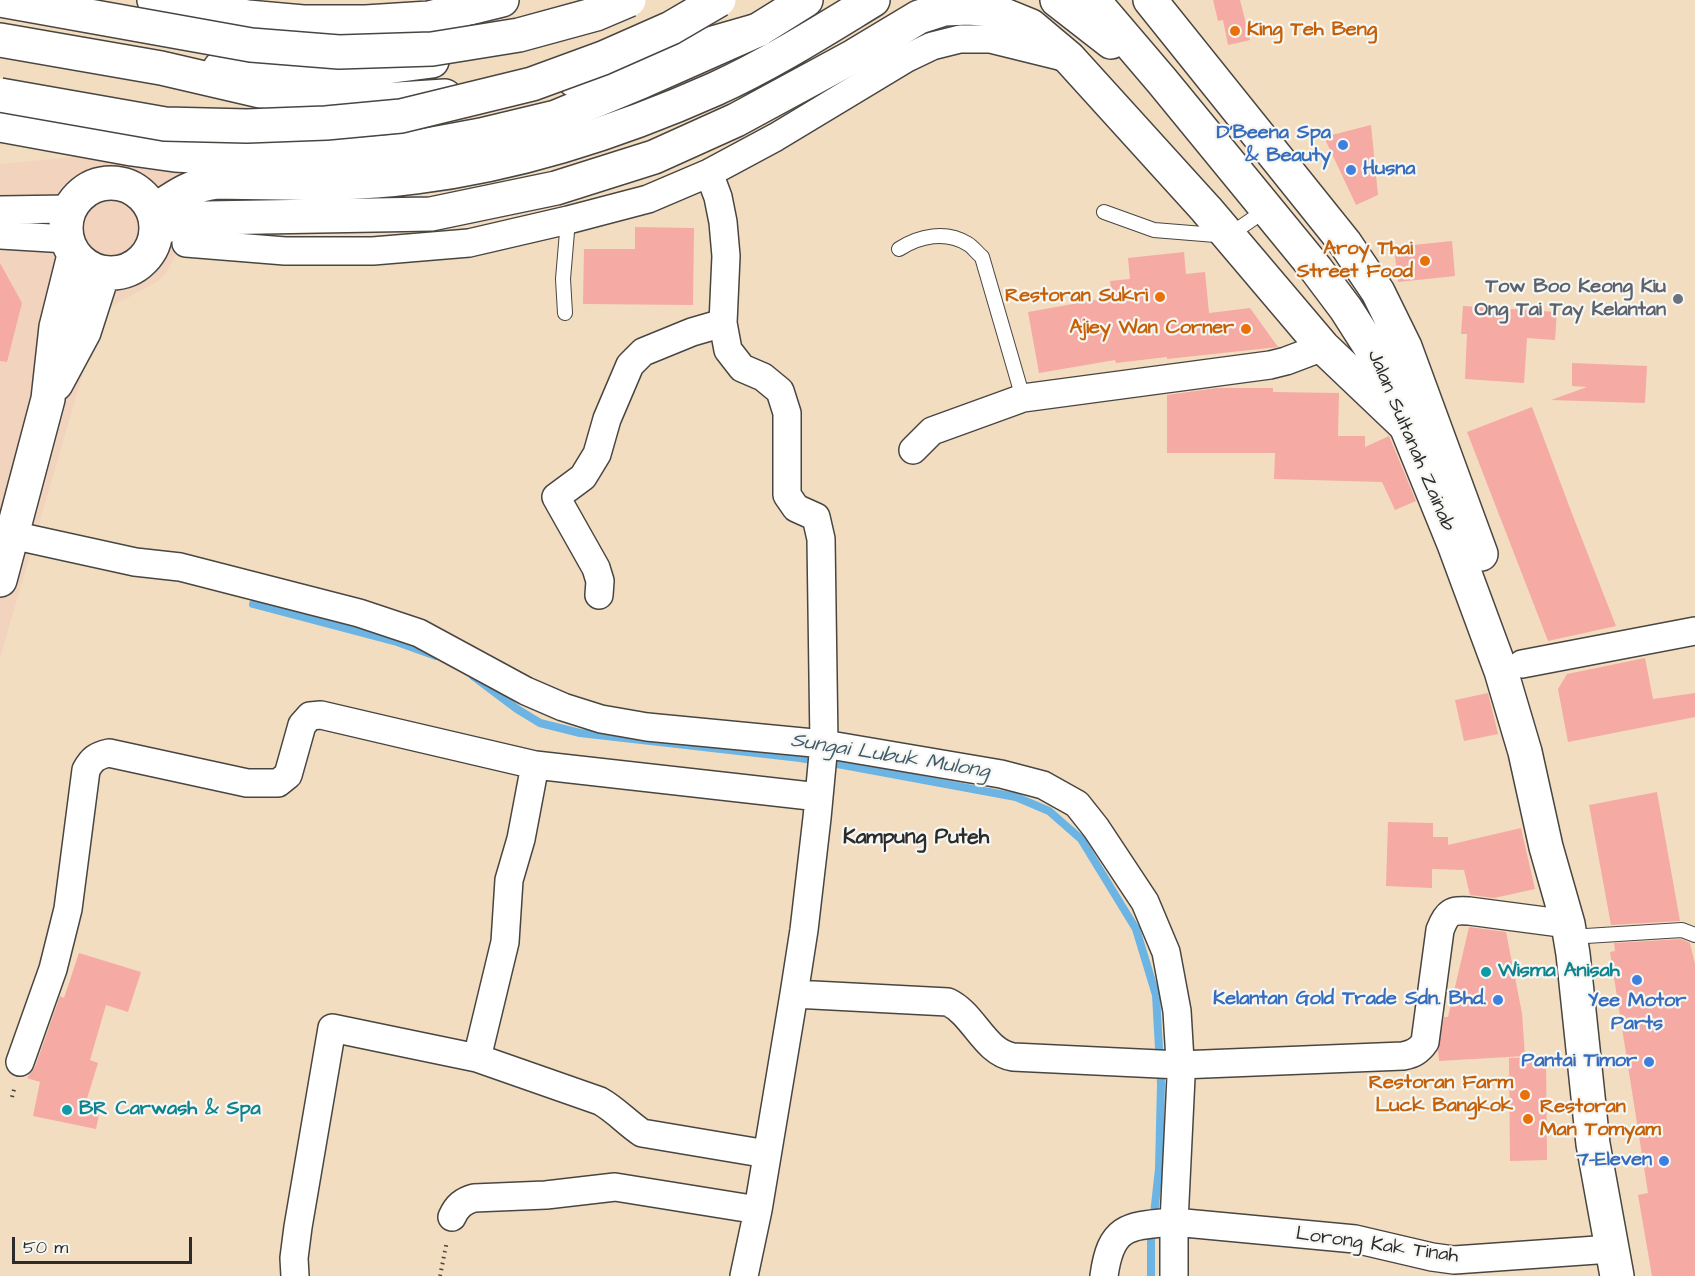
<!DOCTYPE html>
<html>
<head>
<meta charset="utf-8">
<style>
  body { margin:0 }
  #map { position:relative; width:1695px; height:1276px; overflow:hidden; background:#f3ddc0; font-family:"Architects Daughter",sans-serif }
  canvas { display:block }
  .scale { position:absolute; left:12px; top:1237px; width:180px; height:27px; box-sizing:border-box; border:3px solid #2b2b2b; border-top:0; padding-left:8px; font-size:18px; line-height:21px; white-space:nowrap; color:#2b2b2b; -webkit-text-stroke:4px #f6f6f2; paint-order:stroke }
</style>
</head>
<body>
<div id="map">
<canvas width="1695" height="1276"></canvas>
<div class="scale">50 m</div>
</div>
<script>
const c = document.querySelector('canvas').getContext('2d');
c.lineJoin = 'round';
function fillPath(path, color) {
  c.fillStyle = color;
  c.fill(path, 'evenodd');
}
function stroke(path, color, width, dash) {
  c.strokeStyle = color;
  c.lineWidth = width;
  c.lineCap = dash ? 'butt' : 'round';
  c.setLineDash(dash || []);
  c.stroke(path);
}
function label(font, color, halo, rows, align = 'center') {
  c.font = font + ' "Architects Daughter",sans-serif';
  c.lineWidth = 4.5;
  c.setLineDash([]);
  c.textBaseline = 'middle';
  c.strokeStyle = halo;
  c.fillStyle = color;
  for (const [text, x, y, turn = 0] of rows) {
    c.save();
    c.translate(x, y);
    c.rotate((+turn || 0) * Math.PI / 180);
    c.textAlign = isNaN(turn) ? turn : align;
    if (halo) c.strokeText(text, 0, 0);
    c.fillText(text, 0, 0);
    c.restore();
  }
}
fillPath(new Path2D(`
  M 92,155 L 191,166 L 180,238 L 176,255 L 167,272 L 157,282 L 112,306 L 101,319 L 95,332 L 0,658 L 0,164 Z`), '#f2d4be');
stroke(new Path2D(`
  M 253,604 L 397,642 L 436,656
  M 473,676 L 517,709 L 540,723 L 580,733 L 800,758 L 843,765 L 1016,797 L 1049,811 L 1081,839 L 1136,929 L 1156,995 L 1161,1084 L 1159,1169 L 1151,1241 L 1151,1276`), '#6bb4e3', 8);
fillPath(new Path2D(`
  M 1213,0 L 1240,0 L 1250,40 L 1228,45 L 1223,20 L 1218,21 Z
  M 1371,125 L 1378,195 L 1356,205 L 1324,137 Z
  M 635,227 L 694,228 L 693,305 L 583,304 L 584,249 L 635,249 Z
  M 1452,241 L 1455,276 L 1398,282 L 1394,247 Z
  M 1184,252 L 1186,274 L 1205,272 L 1209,313 L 1250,308 L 1278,347 L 1167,359 L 1167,357 L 1116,363 L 1115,360 L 1039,373 L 1028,312 L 1112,297 L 1110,281 L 1130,279 L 1128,258 Z
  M 0,263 L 22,303 L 7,362 L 0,361 Z
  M 1463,306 L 1557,312 L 1555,340 L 1527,338 L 1524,383 L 1465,379 L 1467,334 L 1461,334 Z
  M 1572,363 L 1647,366 L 1645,403 L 1551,400 L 1587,387 L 1572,386 Z
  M 1217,388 L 1273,388 L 1273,392 L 1339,393 L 1338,436 L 1365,436 L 1365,447 L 1389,436 L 1416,501 L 1395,510 L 1382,482 L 1274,479 L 1275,453 L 1167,453 L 1167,395 Z
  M 1532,407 L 1571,511 L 1616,626 L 1548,641 L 1467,432 Z
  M 1645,658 L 1653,699 L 1695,693 L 1695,717 L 1568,742 L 1558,689 L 1567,674 Z
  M 1488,693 L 1498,734 L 1464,741 L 1455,700 Z
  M 1657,792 L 1680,921 L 1611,925 L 1589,805 Z
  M 1388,822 L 1433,823 L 1433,837 L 1448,837 L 1448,845 L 1521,828 L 1535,889 L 1494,898 L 1470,895 L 1464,870 L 1432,869 L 1432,888 L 1386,886 Z
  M 1469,927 L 1506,932 L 1522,1013 L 1525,1056 L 1439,1061 L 1438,1050 L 1444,1017 L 1448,1017 Z
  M 1681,939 L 1690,943 L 1695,964 L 1695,1276 L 1652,1276 L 1638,1195 L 1648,1193 L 1610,952 L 1615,951 L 1614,943 Z
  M 79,953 L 141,972 L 128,1012 L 106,1005 L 90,1060 L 98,1063 L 86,1102 L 101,1105 L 96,1129 L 33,1116 L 40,1082 L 27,1078 L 35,1067 L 60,996 L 64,998 Z
  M 1546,1057 L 1547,1160 L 1510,1161 L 1509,1058 Z`), '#f5aaa4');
const service = new Path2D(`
  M 1104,212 L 1154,230 L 1228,236 L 1267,209
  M 899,249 C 919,236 946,230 968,244 C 973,247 977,253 982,257 L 1023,398
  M 565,313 L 563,279 L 568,220
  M 1570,937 L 1682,930 L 1695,935`);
const minor = new Path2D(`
  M 990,39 L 1067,58
  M 709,173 L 718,197 L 723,222 L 726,256 L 723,323 L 728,350 L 742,368 L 763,377 L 780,391 L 787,413 L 787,495 L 796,508 L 816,517 L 821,539 L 824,744 L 817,818 L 804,930 L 794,994 L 758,1210 L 744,1276
  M 0,210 L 70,209
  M 0,235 L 67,239
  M 186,243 L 285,251 L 373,251 L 469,243 L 568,220 L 648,199 L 709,173 L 776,137 L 907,58 L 932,46 L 960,39 L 990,39 L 1004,36 L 1012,30 L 1016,19
  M 913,450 L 932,431 L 1023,398 L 1270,365 L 1286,361 L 1323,347
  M 12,535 L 135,562 L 180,567 L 359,613 L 419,633 L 526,691 L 563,707 L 601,719 L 647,727 L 824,744 L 1001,774 L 1043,785 L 1077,804 L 1096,828 L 1145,902 L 1166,952 L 1177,1011 L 1181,1077 L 1174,1222 L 1174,1276
  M 599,595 L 600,581 L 596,568 L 556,497 L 583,477 L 597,454 L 607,419 L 630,365 L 643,352 L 692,332 L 723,323
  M 1522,664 L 1695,631
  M 794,994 L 948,1002 C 974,1014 984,1052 1013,1057 L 1180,1065 L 1403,1056 C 1413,1054 1419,1051 1425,1042 L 1440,930 C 1447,912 1451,910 1469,911 L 1568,924
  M 477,1058 L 505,942 L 509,880 L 521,839 L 535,765
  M 20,1062 L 53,969 L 68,909 L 86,770 C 92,759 96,756 109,753 L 247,783 L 278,783 L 288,775 L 302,725 L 310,716 L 321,715 L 535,765 L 819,797
  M 452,1217 C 457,1206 463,1201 474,1198 L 546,1195 L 615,1187 L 758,1210
  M 295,1276 L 294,1258 L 298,1227 L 332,1028 L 477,1058 L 600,1101 C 616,1110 627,1123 642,1133 L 767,1154
  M 1104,1276 C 1111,1225 1128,1226 1174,1222 L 1355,1239 L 1432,1257 L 1454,1260 L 1611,1249`);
const tertiary = new Path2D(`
  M66 228a45 45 0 1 1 90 0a45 45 0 1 1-90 0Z
  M 154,211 C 175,197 190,185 217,182 C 283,183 350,186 416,177 C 519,164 621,131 715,89 C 770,64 822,31 873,0
  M 157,229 L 181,221 L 207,218 L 431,214 L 556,188 L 654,157 L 736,120 L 854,56 L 919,17 L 944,9 L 969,8 L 992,10 L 1031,26 L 1069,58 L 1206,209 L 1323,347 L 1406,426
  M 56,384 L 84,332 L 103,273
  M 0,580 L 48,399 L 56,327 L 74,255`);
const secondary = new Path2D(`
  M 1057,0 L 1111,42
  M 1093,0 L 1162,81 L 1316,269 L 1346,309 L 1369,345 L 1393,394 L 1406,426 L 1454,544 L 1501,671 L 1525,752 L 1546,847 L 1568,924 L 1573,954 L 1593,1144 L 1617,1276
  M 1150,0 L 1345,243 L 1378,292 L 1405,347 L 1481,554
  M 0,40 L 161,68 L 260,91 L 383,100 L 445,96
  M 220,68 L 341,69 L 386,67 L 432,61
  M 574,80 L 629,67 L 758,30 L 806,0`);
const trunk = new Path2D(`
  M 154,0 L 248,17 L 303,22 L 366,22 L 429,18 L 502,0
  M 0,125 L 132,149 L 175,155 L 230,158 L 326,157 L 395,151 L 481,135 L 556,117 L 643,81 L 758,30`);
stroke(service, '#494641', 16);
stroke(minor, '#494641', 30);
stroke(tertiary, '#494641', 36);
stroke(secondary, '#494641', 36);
stroke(trunk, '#494641', 36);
stroke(new Path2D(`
  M 12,1097 L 15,1086
  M 440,1276 L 447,1241`), '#494641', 4, [1.5, 4.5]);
stroke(service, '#fff', 14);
stroke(minor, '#fff', 27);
stroke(tertiary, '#fff', 33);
stroke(secondary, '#fff', 33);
stroke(trunk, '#fff', 33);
const trunkBridge = new Path2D(`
  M 0,0 L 251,45 L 339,52 L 432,49 L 519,35 L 596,14 L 629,0
  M 0,95 L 165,124 L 247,126 L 326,123 L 401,116 L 532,84 L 603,58 L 671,28 L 719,0`);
stroke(trunkBridge, '#494641', 36, []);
stroke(trunkBridge, '#fff', 33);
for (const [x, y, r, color] of [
  [1235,31,6,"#e8710a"],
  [1343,145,6,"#3f7fe0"],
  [1351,170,6,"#3f7fe0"],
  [1425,261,6,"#e8710a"],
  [1160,297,6,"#e8710a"],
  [1678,299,6,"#6b7280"],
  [1246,329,6,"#e8710a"],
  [1486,972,6,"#0f9aa8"],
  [1637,980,6,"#3f7fe0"],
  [1498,1000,6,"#3f7fe0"],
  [1649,1062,6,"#3f7fe0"],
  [1525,1095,6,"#e8710a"],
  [67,1110,6,"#0f9aa8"],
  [1528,1119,6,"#e8710a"],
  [1664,1161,6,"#3f7fe0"]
]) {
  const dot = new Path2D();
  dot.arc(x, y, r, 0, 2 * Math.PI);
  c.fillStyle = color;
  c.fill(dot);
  stroke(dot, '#f6f6f2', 2);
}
label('bold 20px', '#c56008', '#f6f6f2', [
  ["King Teh Beng",1247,31,"left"],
  ["Aroy Thai",1413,250],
  ["Street Food",1413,273],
  ["Restoran Sukri",1148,297],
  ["Ajiey Wan Corner",1234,329],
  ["Restoran Farm",1513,1084],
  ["Luck Bangkok",1513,1107],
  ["Restoran",1540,1108,"left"],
  ["Man Tomyam",1540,1131,"left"]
], 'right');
label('bold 20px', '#366cbe', '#f6f6f2', [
  ["D’Beena Spa",1331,134],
  ["& Beauty",1331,157],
  ["Husna",1363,170,"left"],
  ["Kelantan Gold Trade Sdn. Bhd.",1486,1000],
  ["Yee Motor",1637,1002,"center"],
  ["Parts",1637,1025,"center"],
  ["Pantai Timor",1637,1062],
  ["7-Eleven",1652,1161]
], 'right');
label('bold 20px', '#5b616d', '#f6f6f2', [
  ["Tow Boo Keong Kiu",1666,288],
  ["Ong Tai Tay Kelantan",1666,311]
], 'right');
label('20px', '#2b2b2b', '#f6f6f2', [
  ["Jalan Sultanah Zainab",1410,441,67],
  ["Lorong Kak Tinah",1377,1246,8]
]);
label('bold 20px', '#0d838f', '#f6f6f2', [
  ["Wisma Anisah",1498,972],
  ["BR Carwash & Spa",79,1110]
], 'left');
label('italic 21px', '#415b6b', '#f6f6f2', [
  ["Sungai Lubuk Mulong",890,757,9]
]);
label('bold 21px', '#2b2b2b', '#f6f6f2', [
  ["Kampung Puteh",916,839]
]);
</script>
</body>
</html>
